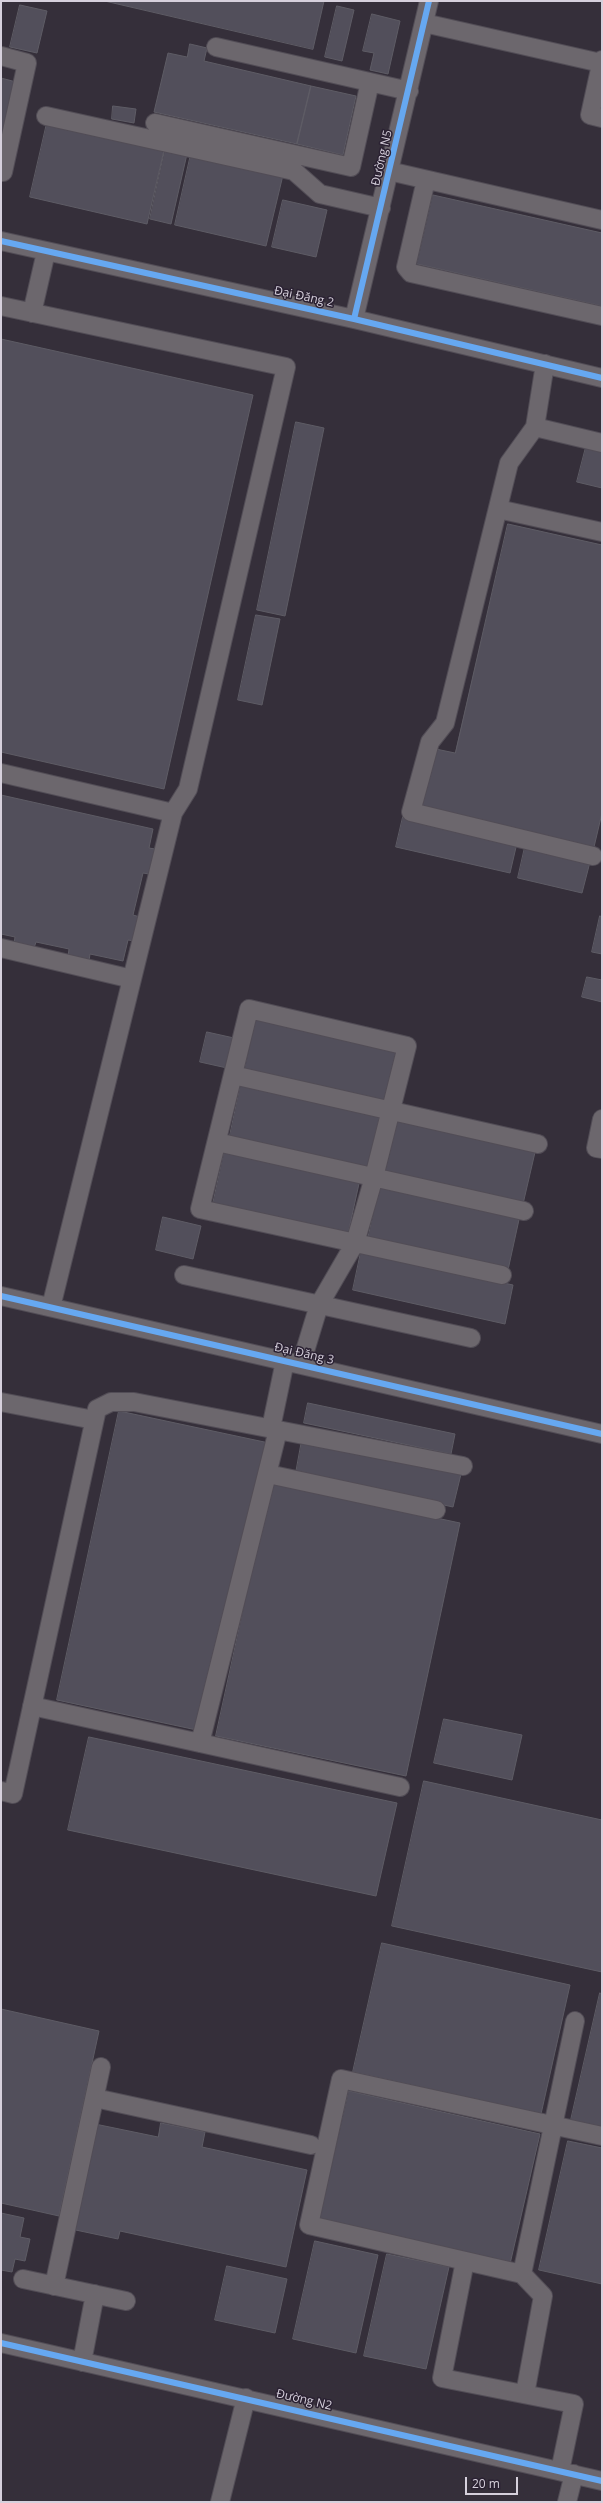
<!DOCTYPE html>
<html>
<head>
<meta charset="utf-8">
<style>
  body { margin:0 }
  #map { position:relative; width:603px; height:2503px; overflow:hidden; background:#352f3a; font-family:"Open Sans",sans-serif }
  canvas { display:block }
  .frame { position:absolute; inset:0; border:2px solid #d6d0dc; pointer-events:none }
  .scale { position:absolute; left:465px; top:2477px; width:53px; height:18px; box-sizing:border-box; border:2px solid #d6d0dc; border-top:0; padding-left:5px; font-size:12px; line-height:14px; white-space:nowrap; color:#d6d0dc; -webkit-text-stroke:3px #2b2233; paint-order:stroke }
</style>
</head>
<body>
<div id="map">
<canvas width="603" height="2503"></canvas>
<div class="frame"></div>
<div class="scale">20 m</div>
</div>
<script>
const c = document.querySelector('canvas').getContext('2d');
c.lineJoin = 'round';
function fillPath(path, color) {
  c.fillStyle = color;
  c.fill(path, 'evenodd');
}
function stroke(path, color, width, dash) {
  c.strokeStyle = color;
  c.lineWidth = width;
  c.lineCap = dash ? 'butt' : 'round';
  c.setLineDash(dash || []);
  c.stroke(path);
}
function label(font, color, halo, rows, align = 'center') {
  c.font = font + ' "Open Sans",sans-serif';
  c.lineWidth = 3;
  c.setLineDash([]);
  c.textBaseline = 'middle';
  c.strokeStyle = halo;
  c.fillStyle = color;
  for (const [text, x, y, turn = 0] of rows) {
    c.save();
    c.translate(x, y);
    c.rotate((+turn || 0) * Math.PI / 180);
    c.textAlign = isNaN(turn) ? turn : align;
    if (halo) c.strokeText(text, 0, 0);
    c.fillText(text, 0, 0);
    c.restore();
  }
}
const building = new Path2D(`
  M 105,1 L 324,1 L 313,49 Z
  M 20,5 L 47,11 L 37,53 L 10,47 Z
  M 337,6 L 354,10 L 342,61 L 325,57 Z
  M 372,14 L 400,21 L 388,74 L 370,70 L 374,53 L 363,51 Z
  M 190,44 L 207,48 L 204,61 L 311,86 L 297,144 L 154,112 L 168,53 L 187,57 Z
  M 1,78 L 16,82 L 1,148 Z
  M 311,86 L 356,96 L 343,155 L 297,144 Z
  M 113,106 L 136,109 L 134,123 L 112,119 Z
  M 47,123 L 164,150 L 147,224 L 30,197 Z
  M 165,150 L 187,154 L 171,224 L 150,219 Z
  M 191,154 L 283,175 L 266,246 L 175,225 Z
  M 433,195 L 602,233 L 602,306 L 417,264 Z
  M 283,200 L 327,210 L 316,257 L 272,247 Z
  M 1,339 L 253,395 L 164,789 L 1,752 Z
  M 296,422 L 324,428 L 285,616 L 257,610 Z
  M 586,447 L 602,451 L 602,488 L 577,482 Z
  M 508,524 L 602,545 L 602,813 L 594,847 L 417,806 L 431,748 L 455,753 Z
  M 256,615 L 280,619 L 262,705 L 238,700 Z
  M 1,795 L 153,829 L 149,848 L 155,849 L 149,874 L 143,873 L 133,915 L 140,917 L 135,941 L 128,940 L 123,961 L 90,954 L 89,961 L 68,957 L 69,949 L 36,942 L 34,948 L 14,944 L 15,937 L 1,934 Z
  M 403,817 L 517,843 L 510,873 L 396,847 Z
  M 525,847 L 590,862 L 582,893 L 518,878 Z
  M 600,916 L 602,917 L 602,954 L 592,952 Z
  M 587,977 L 602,980 L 602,1002 L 582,997 Z
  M 256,1018 L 398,1049 L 386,1104 L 244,1073 Z
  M 207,1032 L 234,1038 L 227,1068 L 200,1062 Z
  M 241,1084 L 380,1115 L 367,1170 L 229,1140 Z
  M 398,1118 L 536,1148 L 523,1204 L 385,1173 Z
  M 225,1149 L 360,1179 L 348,1234 L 213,1204 Z
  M 380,1184 L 520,1215 L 508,1270 L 368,1239 Z
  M 163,1217 L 201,1226 L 193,1259 L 156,1250 Z
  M 361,1252 L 513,1285 L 505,1324 L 353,1290 Z
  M 308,1403 L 455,1434 L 451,1454 L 304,1423 Z
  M 119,1411 L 269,1443 L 206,1732 L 57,1700 Z
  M 302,1440 L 461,1474 L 453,1507 L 296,1473 Z
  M 271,1483 L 460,1523 L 406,1776 L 216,1736 Z
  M 444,1719 L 522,1735 L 512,1780 L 434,1763 Z
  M 89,1737 L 397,1803 L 376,1896 L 68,1830 Z
  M 424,1781 L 602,1820 L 602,1972 L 392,1926 Z
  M 382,1943 L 570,1985 L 541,2114 L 353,2072 Z
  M 600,1993 L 602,1994 L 602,2127 L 571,2120 Z
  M 1,2009 L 99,2031 L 59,2216 L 1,2203 Z
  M 349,2091 L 540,2134 L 510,2264 L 319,2221 Z
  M 161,2123 L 205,2132 L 202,2147 L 307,2170 L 286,2267 L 120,2231 L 118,2239 L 71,2229 L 95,2124 L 158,2137 Z
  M 568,2141 L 602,2148 L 602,2284 L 539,2270 Z
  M 1,2213 L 24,2218 L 20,2237 L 30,2239 L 25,2261 L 15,2259 L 12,2272 L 1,2270 Z
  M 315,2241 L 378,2255 L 356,2353 L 293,2339 Z
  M 387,2254 L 449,2267 L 426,2369 L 364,2356 Z
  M 227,2266 L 287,2279 L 275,2333 L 215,2320 Z`);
fillPath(building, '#524f5b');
stroke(building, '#5e5c65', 1);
const minor = new Path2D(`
  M 424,23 L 601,63
  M 216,47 L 409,91
  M 1,56 L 27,63 L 3,172 L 1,172
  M 602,60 L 590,115 L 602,118
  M 46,116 L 294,171 L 320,194 L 381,208
  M 155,123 L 351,167 L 370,82
  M 389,171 L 602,220
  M 426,180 L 406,267 L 411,273 L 602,316
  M 1,241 L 354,319 L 602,378
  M 1,306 L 286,367 L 188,789 L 173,813 L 51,1307
  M 32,313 L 46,252
  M 354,319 L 429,1
  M 545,364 L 535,427 L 509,463 L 445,723 L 430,742 L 411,812 L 593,856
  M 535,427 L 602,443
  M 498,509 L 602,532
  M 1,773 L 173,813
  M 1,948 L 132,979
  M 233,1075 L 538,1144
  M 602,1119 L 596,1148 L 602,1149
  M 217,1142 L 524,1211
  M 184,1275 L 471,1338
  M 1,1296 L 602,1434
  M 301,1364 L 319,1305 L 355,1243 L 374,1177 L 407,1046 L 249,1009 L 200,1209 L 502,1275
  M 1,1402 L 94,1420
  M 271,1428 L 285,1361
  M 268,1474 L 436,1510
  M 32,1706 L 400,1787
  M 200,1743 L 278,1430
  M 1,1791 L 13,1794 L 97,1409 L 111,1402 L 134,1402 L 463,1466
  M 95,2098 L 311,2145
  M 465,2261 L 442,2378 L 574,2404 L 560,2471
  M 522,2274 L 575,2021
  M 23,2279 L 126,2301
  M 54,2286 L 101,2067
  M 1,2343 L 602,2481
  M 82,2362 L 95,2294
  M 525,2394 L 543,2296 L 522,2274 L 309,2225 L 341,2079 L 602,2136
  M 220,2502 L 246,2398
  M 567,2502 L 574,2474`);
stroke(minor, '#524d56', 20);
stroke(minor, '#6c676d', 18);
stroke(new Path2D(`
  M 1,241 L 354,319 L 602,378
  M 354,319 L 429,1
  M 1,1296 L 602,1434
  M 1,2343 L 602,2481`), '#66a8f1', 6);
label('12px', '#d6d0dc', '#2b2233', [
  ["Đường N5",382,158,-77],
  ["Đại Đăng 2",304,297,12],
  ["Đại Đăng 3",304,1354,13],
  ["Đường N2",304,2400,13]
]);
</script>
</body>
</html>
